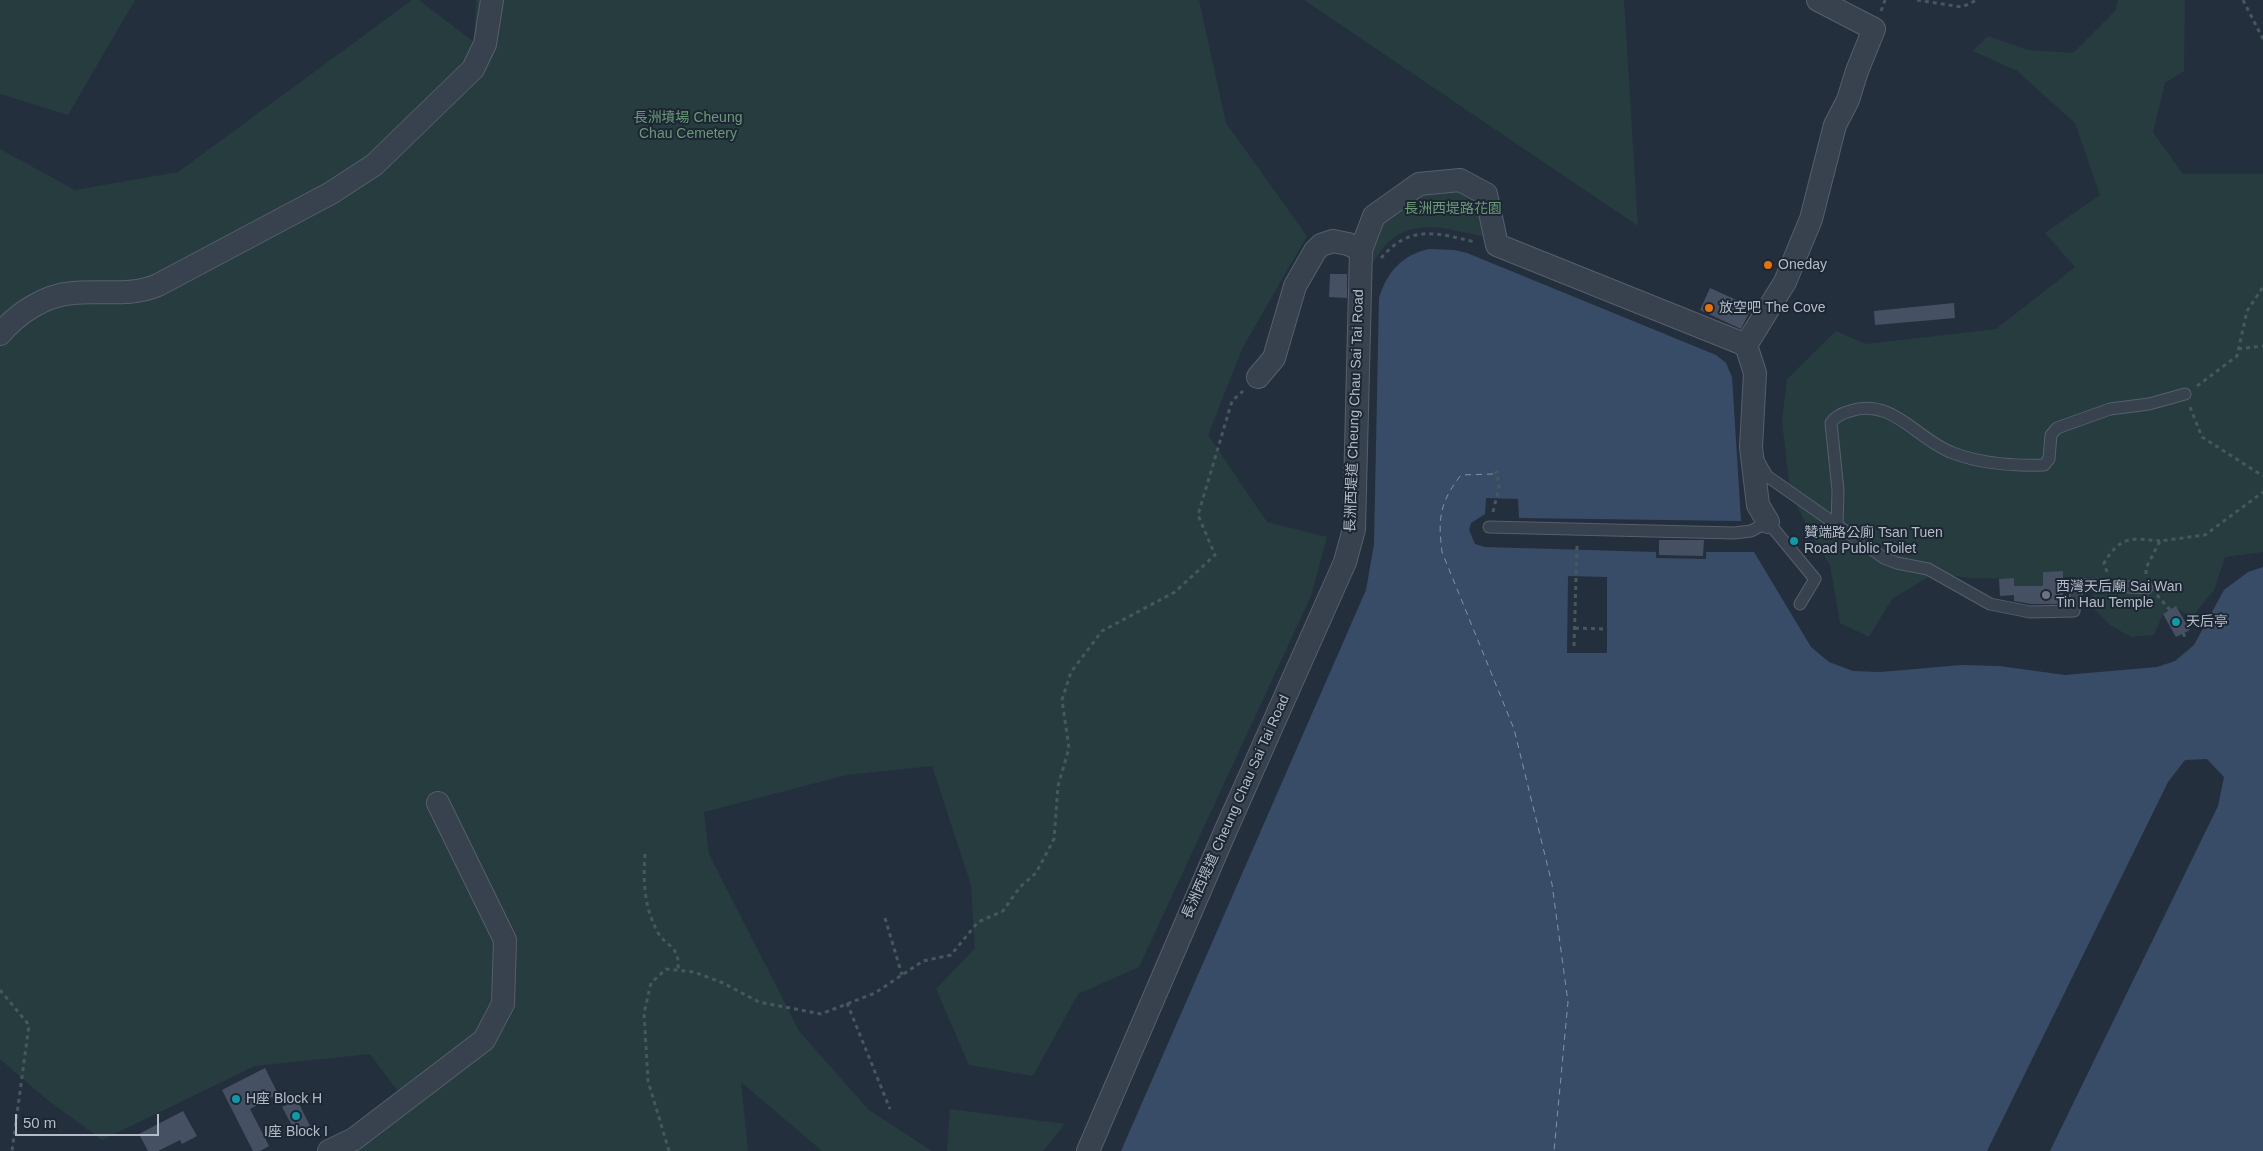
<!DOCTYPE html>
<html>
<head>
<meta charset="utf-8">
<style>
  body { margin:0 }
  #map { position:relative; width:2263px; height:1151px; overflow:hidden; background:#242f3e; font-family:Helvetica,sans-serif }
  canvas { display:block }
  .scale { position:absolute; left:15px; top:1114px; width:144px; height:22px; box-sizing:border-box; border:2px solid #b4bcc9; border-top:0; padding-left:6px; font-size:15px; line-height:18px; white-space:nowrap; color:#b4bcc9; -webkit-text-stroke:4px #1d2633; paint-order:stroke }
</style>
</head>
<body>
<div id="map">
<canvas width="2263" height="1151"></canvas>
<div class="scale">50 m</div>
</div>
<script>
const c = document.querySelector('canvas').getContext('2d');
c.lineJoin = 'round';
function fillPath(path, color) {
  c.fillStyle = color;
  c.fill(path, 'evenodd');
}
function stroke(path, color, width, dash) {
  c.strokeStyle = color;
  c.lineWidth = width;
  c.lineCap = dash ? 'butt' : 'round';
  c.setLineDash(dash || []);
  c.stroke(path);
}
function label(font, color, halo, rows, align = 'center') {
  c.font = font + ' Helvetica,"Noto Sans TC",sans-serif';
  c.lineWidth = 4;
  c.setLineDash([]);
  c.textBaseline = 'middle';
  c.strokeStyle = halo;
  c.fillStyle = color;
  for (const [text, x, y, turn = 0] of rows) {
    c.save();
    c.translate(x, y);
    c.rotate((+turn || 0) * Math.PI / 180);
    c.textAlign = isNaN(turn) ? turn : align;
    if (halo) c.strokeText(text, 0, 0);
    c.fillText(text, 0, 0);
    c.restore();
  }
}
fillPath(new Path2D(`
  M 0,0 L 135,0 L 68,115 L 0,94 Z
  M 412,0 L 419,0 L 474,42 L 476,0 L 1199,0 L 1226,123 L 1307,236 L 1243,347 L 1208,435 L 1267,522 L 1327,537 L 1311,596 L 1139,967 L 1078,994 L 1033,1076 L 969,1065 L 936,989 L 975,948 L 971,885 L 932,766 L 847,775 L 704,812 L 709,854 L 799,1031 L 869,1110 L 932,1151 L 822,1151 L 741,1082 L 748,1151 L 351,1151 L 342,1133 L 399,1093 L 370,1054 L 255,1066 L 102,1140 L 45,1098 L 0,1059 L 0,149 L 75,190 L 178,172 Z
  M 1304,0 L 1624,0 L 1638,226 Z
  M 2118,0 L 2185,0 L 2184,71 L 2165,83 L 2153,132 L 2183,174 L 2263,174 L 2263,552 L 2225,557 L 2214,590 L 2191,618 L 2176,607 L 2163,614 L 2154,635 L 2131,637 L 2110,625 L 2095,610 L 2091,577 L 2063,577 L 2062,571 L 2043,572 L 2043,586 L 2014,587 L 2014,579 L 1970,578 L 1935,573 L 1892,599 L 1869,637 L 1840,623 L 1830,565 L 1814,540 L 1790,492 L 1782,421 L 1787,379 L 1836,331 L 1866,344 L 1996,329 L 2075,267 L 2045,233 L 2100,195 L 2075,123 L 2017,71 L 1973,51 L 1988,36 L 2028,50 L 2073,53 L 2116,10 Z
  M 1457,186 L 1480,199 L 1489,238 C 1454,231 1411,214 1384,247 C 1377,255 1372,265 1367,273 L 1375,230 L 1392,212 L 1425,191 Z
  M 950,1109 L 1065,1124 L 1043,1151 L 947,1151 Z`), '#263c3f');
fillPath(new Path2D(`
  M 1429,249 L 1454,250 L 1467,253 L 1716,355 L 1726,363 L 1732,377 L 1741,521 L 1519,518 L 1518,499 L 1486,498 L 1485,514 L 1471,523 L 1469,530 L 1475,544 L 1485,547 L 1656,552 L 1656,558 L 1706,559 L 1706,552 L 1754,552 L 1811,647 L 1829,662 L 1853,671 L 1880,672 L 1962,665 L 1999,666 L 2065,675 L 2157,667 L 2175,661 L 2194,645 L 2224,590 L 2248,572 L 2263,567 L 2263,1151 L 1121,1151 L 1366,590 L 1374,544 L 1379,298 C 1387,272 1402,255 1429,249 Z`), '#394c67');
fillPath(new Path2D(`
  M 1568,576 L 1607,577 L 1607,653 L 1567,653 Z
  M 2207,759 L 2224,777 L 2218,806 L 2050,1151 L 1987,1151 L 2168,782 L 2185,760 Z`), '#242f3e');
stroke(new Path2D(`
  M 1493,474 L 1461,475 C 1439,503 1438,519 1442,552 L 1514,729 L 1552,884 L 1568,1002 L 1554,1151`), '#7c92b1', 1, [6, 5]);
fillPath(new Path2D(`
  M 1330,274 L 1347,274 L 1347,298 L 1329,297 Z
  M 1710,288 L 1752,307 L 1741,329 L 1700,310 Z
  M 1954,303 L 1955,318 L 1875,325 L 1874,311 Z
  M 1659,540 L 1704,540 L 1703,556 L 1659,555 Z
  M 2063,571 L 2063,604 L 2031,604 L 2014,601 L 2014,595 L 2000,596 L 1999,579 L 2014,578 L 2014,586 L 2043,586 L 2043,572 Z
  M 2176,606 L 2190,630 L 2176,637 L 2163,614 Z
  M 265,1068 L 278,1094 L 250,1109 L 269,1146 L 260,1151 L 253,1151 L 222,1090 Z
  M 297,1100 L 310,1126 L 296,1133 L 282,1107 Z
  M 183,1111 L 197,1136 L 182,1144 L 180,1140 L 158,1151 L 148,1151 L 139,1134 Z`), '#455162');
const service = new Path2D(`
  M 1759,462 L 1767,476 L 1884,558 L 1897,563 L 1928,569 L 1990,604 L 2030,612 L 2074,611 L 2077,584 L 2147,588
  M 1837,526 L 1838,490 L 1831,423 C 1835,416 1843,413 1850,411 C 1893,397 1917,440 1953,453 C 1982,464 2013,466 2044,465 L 2049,459 L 2051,435 L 2057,428 L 2110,409 L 2149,404 L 2185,394
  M 1489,527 L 1734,533 L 1751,531 L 1768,522 L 1815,579 L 1800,604`);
const minor = new Path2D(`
  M 0,334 C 18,313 45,295 73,293 C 102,290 130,297 158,285 L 331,193 L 374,165 L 473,69 L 485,44 L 492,0
  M 1746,345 L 1785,282 L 1811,219 L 1835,125 L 1848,100 L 1857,71 L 1874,29 L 1818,0
  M 1746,345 L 1755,373 L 1751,447 L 1758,505 L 1768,522
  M 1258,377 L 1274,358 L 1295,286 L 1315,251 L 1321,245 L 1333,241 L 1348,244 L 1361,250
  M 329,1151 L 354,1139 L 484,1040 L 503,1004 L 505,940 L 438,803
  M 1088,1151 L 1225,832 L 1345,562 L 1354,529 L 1361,250 L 1374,216 L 1419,184 L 1460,180 L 1486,194 L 1497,245 L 1746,345`);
stroke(service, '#565f6c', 13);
stroke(minor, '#565f6c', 24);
stroke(new Path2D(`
  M 1917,0 L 1962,7 L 1977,0
  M 2243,0 L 2263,39
  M 1881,11 L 1885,0
  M 1381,258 C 1410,224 1437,233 1475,242
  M 2238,349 L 2263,346
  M 2197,386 L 2237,356 L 2247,311 L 2263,287
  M 2190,407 L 2202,437 L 2263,476
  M 1493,512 L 1499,487 L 1497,472 L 1493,474
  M 2107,572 L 2104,563 C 2121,535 2132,538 2160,541
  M 2146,574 L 2146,568 L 2160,541 L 2205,535 L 2263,492
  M 2157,595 L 2170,610
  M 1575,628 L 1603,629
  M 2183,633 L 2185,637
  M 1574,646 L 1577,546 L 1581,546
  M 645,854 C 643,881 644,906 657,931 C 666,948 680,944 678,970
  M 885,918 L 902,975
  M 0,990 L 29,1025 L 12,1151
  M 847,1003 L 890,1109
  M 669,1151 L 648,1081 L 644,1013 L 651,983 L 666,969 L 694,972 L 723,983 L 759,1002 L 821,1014 L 875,993 L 923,961 L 951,955 L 978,922 L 1003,911 L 1020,887 L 1036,873 L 1054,839 L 1058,786 L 1069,748 L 1062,700 L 1071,672 L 1102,631 L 1175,592 L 1215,555 L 1198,515 L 1232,401 L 1243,391`), '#44595c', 3, [4, 4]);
stroke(service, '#38414e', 11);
stroke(minor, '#38414e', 22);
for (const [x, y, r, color] of [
  [1768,265,5,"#e8710a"],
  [1709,308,5,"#e8710a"],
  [1794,541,5,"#0f9aa8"],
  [2046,595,5,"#6b7280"],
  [2176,622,5,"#0f9aa8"],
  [236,1099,5,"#0f9aa8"],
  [296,1116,5,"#0f9aa8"]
]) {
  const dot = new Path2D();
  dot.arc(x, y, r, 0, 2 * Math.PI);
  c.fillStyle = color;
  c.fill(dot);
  stroke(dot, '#1d2633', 2);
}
label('14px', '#6b9a76', '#1d2633', [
  ["長洲墳場 Cheung",688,118],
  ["Chau Cemetery",688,134],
  ["長洲西堤路花園",1453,209]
]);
label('14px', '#b4bcc9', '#1d2633', [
  ["Oneday",1778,265],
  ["放空吧 The Cove",1719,308],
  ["贊端路公廁 Tsan Tuen",1804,533],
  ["Road Public Toilet",1804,549],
  ["西灣天后廟 Sai Wan",2056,587],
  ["Tin Hau Temple",2056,603],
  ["天后亭",2186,622],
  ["H座 Block H",246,1099],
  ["I座 Block I",296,1132,"center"]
], 'left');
label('14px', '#b4bcc9', '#1d2633', [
  ["長洲西堤道 Cheung Chau Sai Tai Road",1355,411,-88],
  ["長洲西堤道 Cheung Chau Sai Tai Road",1236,807,-66]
]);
</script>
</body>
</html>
